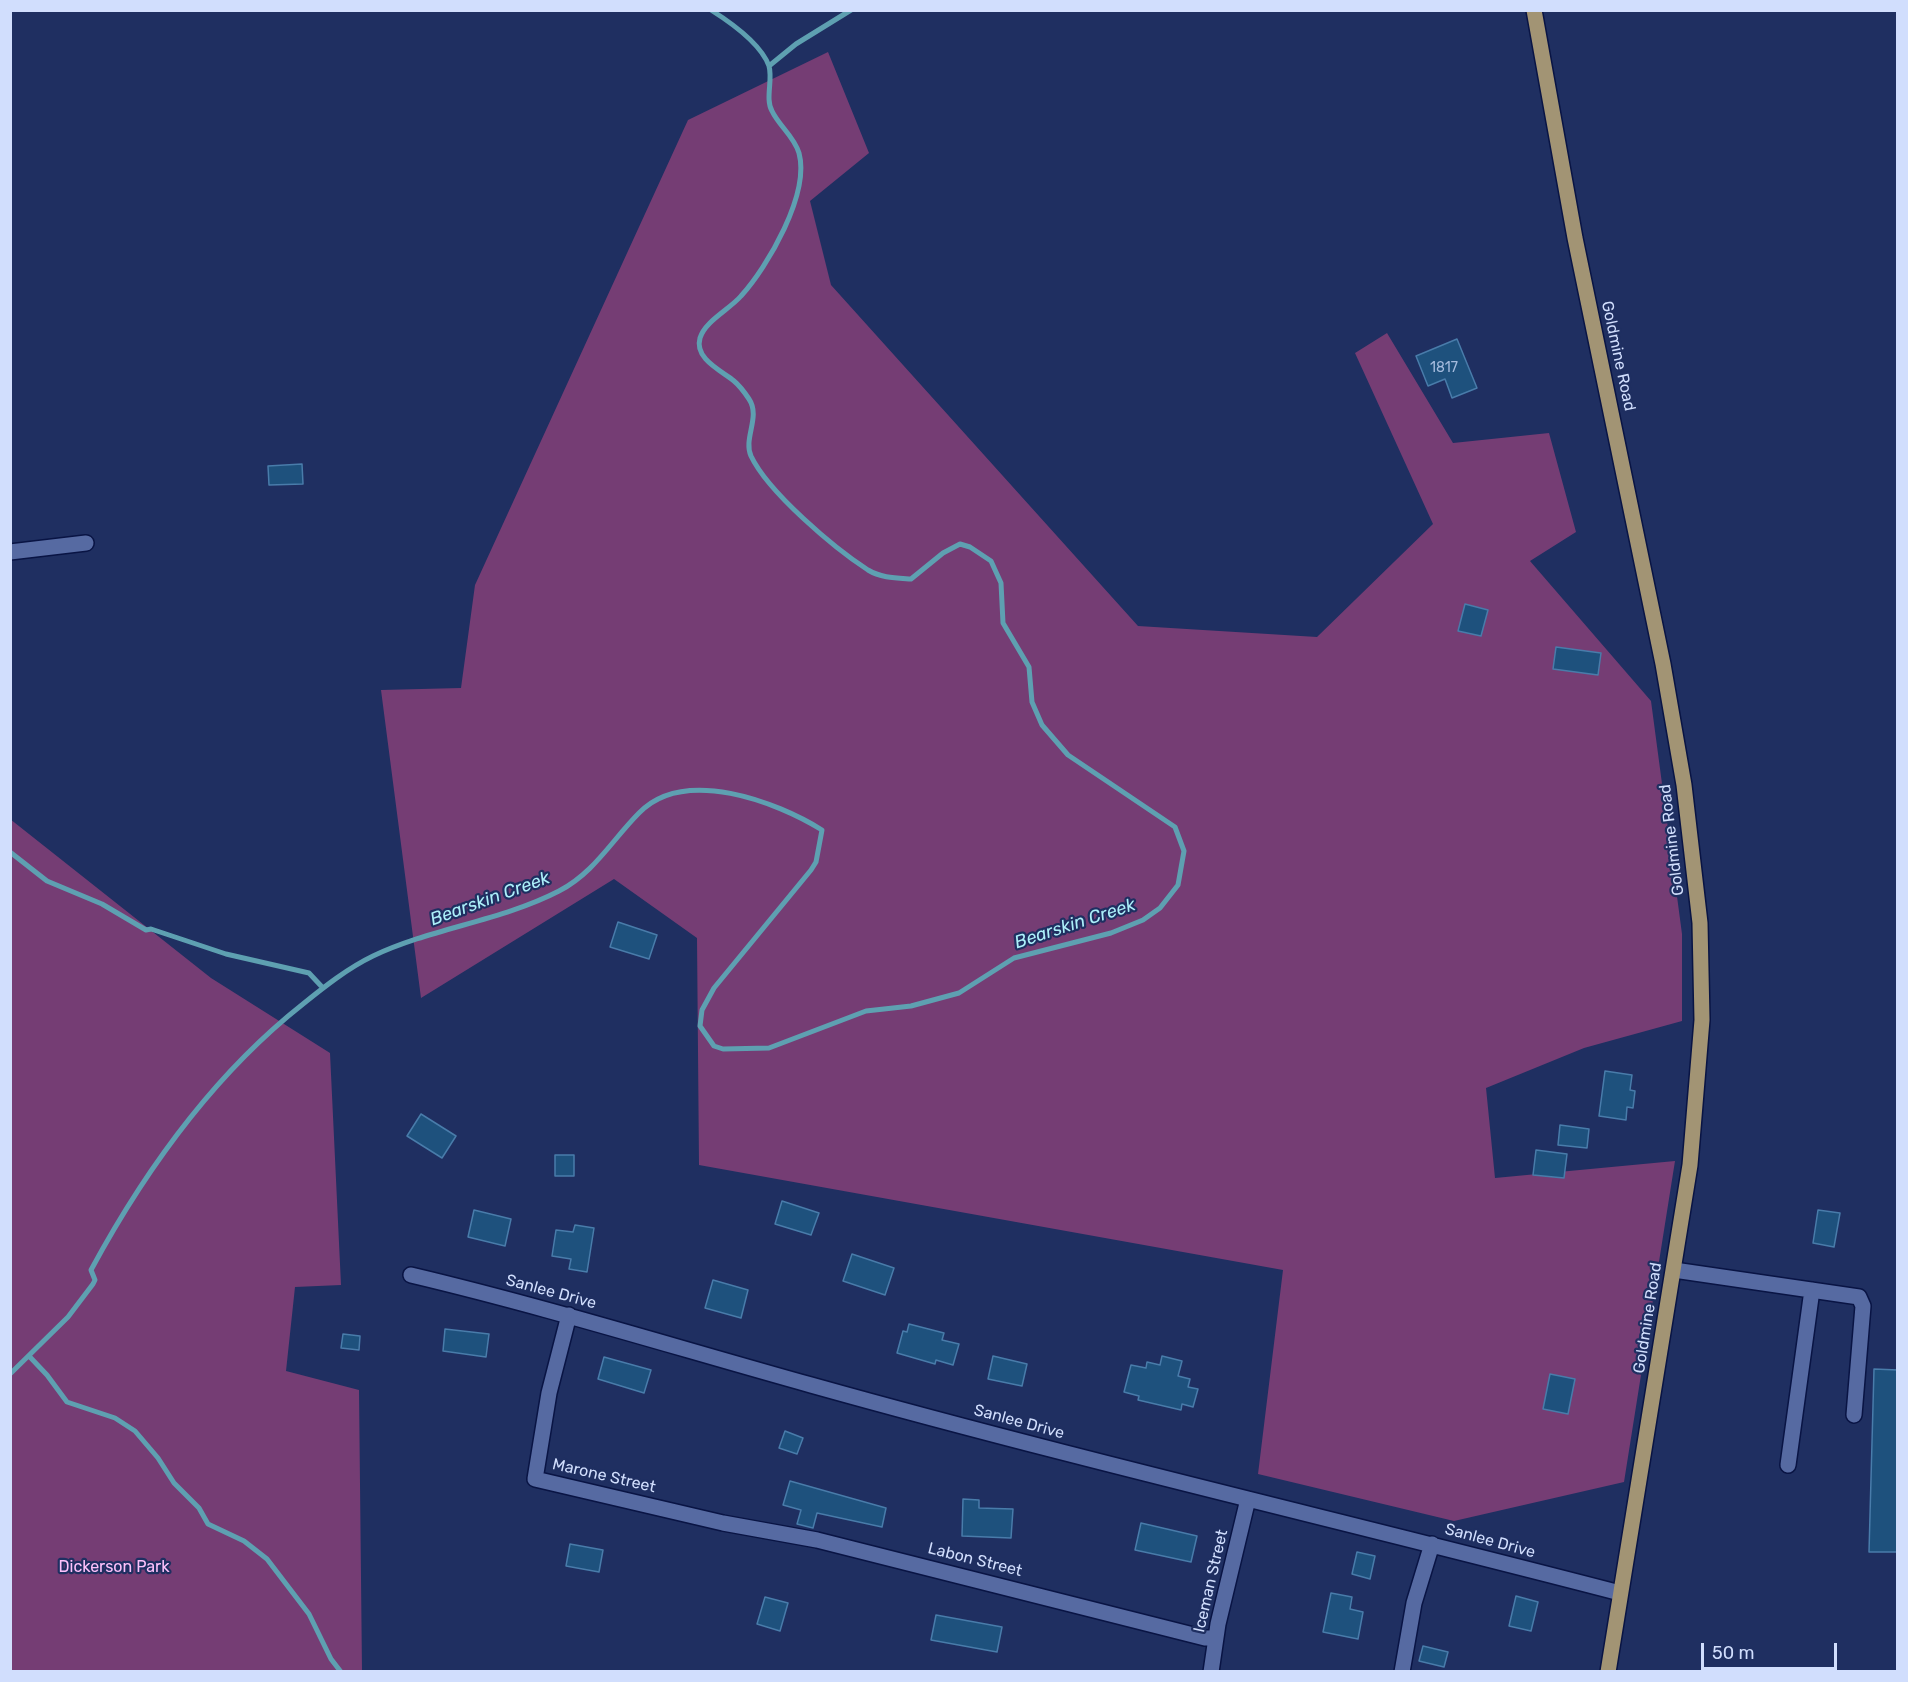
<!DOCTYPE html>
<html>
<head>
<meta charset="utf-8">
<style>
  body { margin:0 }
  #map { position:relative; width:1908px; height:1682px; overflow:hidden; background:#1f2f61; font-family:Rubik,sans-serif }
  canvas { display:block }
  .frame { position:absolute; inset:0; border:12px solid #d1defd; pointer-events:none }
  .scale { position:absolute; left:1701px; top:1643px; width:136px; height:27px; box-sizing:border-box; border:3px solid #d1defd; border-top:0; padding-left:8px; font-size:18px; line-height:21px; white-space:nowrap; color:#d1defd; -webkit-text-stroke:4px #1f2f61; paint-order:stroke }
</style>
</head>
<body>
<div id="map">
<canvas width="1908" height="1682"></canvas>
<div class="frame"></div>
<div class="scale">50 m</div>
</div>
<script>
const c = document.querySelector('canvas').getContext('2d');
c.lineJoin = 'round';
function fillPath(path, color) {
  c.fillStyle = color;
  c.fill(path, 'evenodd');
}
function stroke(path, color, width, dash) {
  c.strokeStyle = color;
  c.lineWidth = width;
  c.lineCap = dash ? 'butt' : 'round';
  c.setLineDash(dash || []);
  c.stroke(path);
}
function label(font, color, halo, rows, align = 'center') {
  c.font = font + ' Rubik,sans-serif';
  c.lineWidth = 4.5;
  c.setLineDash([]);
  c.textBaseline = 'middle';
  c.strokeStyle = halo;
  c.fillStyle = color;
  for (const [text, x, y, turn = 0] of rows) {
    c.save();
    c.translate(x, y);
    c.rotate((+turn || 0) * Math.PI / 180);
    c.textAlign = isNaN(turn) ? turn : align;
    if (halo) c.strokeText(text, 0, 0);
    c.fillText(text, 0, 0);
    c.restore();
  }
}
fillPath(new Path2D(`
  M 828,52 L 869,153 L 810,201 L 831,285 L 1138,626 L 1317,637 L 1433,524 L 1355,353 L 1387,333 L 1453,443 L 1549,433 L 1576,532 L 1530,561 L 1651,701 L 1682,934 L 1682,1021 L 1584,1048 L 1486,1088 L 1495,1178 L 1675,1161 L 1624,1482 L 1454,1521 L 1258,1474 L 1283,1270 L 699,1165 L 697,938 L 614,879 L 421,998 L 381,690 L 461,688 L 475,585 L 688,120 Z
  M 10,819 L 211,978 L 330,1053 L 341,1285 L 295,1287 L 286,1371 L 359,1390 L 362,1671 L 11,1671 Z`), '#753d74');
stroke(new Path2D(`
  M 769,66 L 796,44 L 851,10
  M 10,852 L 47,881 L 102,904 L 146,930 L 151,929 L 226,954 L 309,973 L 323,988
  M 29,1356 L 47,1375 L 67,1402 L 115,1418 L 135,1431 L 158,1458 L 174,1483 L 199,1508 L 208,1524 L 244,1541 L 267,1559 L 309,1614 L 331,1659 L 341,1672
  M 10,1374 L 68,1317 L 93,1284 L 95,1280 L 91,1270 C 145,1170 213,1075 303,1004 C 324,987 348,968 373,956 C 432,928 501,921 559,891 C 594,873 612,840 639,813 C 684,766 777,802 822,830 L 816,862 L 811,870 L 714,988 L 702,1010 L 700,1026 L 714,1046 L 723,1049 L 769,1048 L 866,1011 L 911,1006 L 959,993 L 1014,958 L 1111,933 L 1143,920 L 1160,908 L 1178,885 L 1184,851 L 1175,827 L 1068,755 L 1042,725 L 1032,702 L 1029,667 L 1003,623 L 1001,583 L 991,561 L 970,547 L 960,544 L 943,553 L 911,579 C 896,578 881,578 868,570 C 834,548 768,492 751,456 C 743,438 761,417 749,399 C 745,393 740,386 734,381 C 722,371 694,359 700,338 C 705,321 730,309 741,296 C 768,266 810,194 799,153 C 794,136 779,126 772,111 C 765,99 773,80 769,66 C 761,44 730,22 711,10`), '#5ea0b1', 5);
const building = new Path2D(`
  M 1457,339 L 1477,388 L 1452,398 L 1445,379 L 1428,386 L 1416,356 Z
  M 302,464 L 303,484 L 269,485 L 268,466 Z
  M 1465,604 L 1488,610 L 1481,636 L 1458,631 Z
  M 1556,647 L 1601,653 L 1598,675 L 1553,669 Z
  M 618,922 L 657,935 L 649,959 L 610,947 Z
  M 1605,1071 L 1632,1075 L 1630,1090 L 1635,1091 L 1633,1108 L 1627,1107 L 1626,1120 L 1599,1116 Z
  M 421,1114 L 456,1136 L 442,1158 L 407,1136 Z
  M 1560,1125 L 1589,1129 L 1587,1148 L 1558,1145 Z
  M 1536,1150 L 1567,1154 L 1564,1178 L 1533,1175 Z
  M 555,1155 L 574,1155 L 574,1176 L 555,1176 Z
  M 782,1201 L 819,1213 L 811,1235 L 775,1224 Z
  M 474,1210 L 511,1219 L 505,1246 L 468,1237 Z
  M 1818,1210 L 1840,1213 L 1834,1247 L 1813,1243 Z
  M 575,1225 L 594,1228 L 587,1272 L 569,1269 L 571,1259 L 552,1256 L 556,1230 L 573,1232 Z
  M 852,1254 L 894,1268 L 885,1295 L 843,1281 Z
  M 713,1280 L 748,1290 L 741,1318 L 705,1308 Z
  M 909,1324 L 944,1333 L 942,1340 L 959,1344 L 953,1365 L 936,1360 L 935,1364 L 897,1353 L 903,1331 L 907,1332 Z
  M 445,1329 L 489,1334 L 486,1357 L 443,1351 Z
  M 343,1334 L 360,1336 L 359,1350 L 341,1348 Z
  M 993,1356 L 1027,1364 L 1022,1386 L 988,1379 Z
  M 1162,1356 L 1182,1361 L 1178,1376 L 1190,1379 L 1188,1387 L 1198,1389 L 1193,1407 L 1182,1404 L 1181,1410 L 1138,1400 L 1139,1396 L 1124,1392 L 1131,1365 L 1146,1368 L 1147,1362 L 1160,1365 Z
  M 604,1357 L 651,1370 L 644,1393 L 598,1379 Z
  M 1874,1369 L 1898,1370 L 1898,1552 L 1869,1552 Z
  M 1550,1374 L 1575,1379 L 1568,1414 L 1543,1409 Z
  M 785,1431 L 803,1438 L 797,1454 L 779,1448 Z
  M 790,1481 L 886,1508 L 882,1527 L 817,1513 L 813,1528 L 797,1524 L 801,1510 L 783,1505 Z
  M 963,1499 L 979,1500 L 979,1508 L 1013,1509 L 1011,1538 L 962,1536 Z
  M 1141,1523 L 1197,1536 L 1191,1562 L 1135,1550 Z
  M 570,1544 L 603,1550 L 599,1572 L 566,1566 Z
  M 1357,1552 L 1375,1556 L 1370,1579 L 1352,1574 Z
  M 1331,1593 L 1352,1597 L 1350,1609 L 1363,1612 L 1358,1639 L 1323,1632 Z
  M 1516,1596 L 1538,1602 L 1531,1631 L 1509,1626 Z
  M 765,1597 L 788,1603 L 780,1631 L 757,1624 Z
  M 936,1615 L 1002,1627 L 997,1652 L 931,1640 Z
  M 1423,1646 L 1448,1652 L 1444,1667 L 1419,1661 Z`);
fillPath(building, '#1e517d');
stroke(building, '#497caa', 1.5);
const minor = new Path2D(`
  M 10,552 L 86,543
  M 1674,1270 L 1859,1297 L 1863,1306 L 1854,1415
  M 411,1275 C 546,1307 678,1348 811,1385 C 1079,1460 1351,1523 1620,1593
  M 569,1315 L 549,1393 L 535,1479 L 723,1523 L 817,1540 L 1205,1638 L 1216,1638
  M 1788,1465 L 1812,1290
  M 1211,1672 L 1218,1624 L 1248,1499
  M 1402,1672 L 1414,1603 L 1432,1544`);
const major = new Path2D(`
  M 1534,10 L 1575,238 L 1663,664 L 1684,785 L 1700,923 L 1702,1020 L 1690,1165 L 1608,1672`);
stroke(minor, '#091444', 18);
stroke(major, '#091444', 18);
stroke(minor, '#566aa2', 15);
stroke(major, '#a29474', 15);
label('14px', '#a4bbdd', null, [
  ["1817",1444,368]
]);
label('16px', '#d1defd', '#1f2f61', [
  ["Goldmine Road",1618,356,78],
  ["Goldmine Road",1672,840,-97],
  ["Sanlee Drive",551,1292,15],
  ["Goldmine Road",1648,1318,-81],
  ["Sanlee Drive",1019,1422,15],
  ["Marone Street",604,1476,13],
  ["Sanlee Drive",1490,1541,15],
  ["Labon Street",975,1560,14],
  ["Iceman Street",1211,1581,-77]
]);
label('16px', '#fec1fb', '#1f2f61', [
  ["Dickerson Park",114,1567]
]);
label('italic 18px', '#adf0fa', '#1f2f61', [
  ["Bearskin Creek",490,899,-20],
  ["Bearskin Creek",1075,924,-18]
]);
</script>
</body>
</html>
